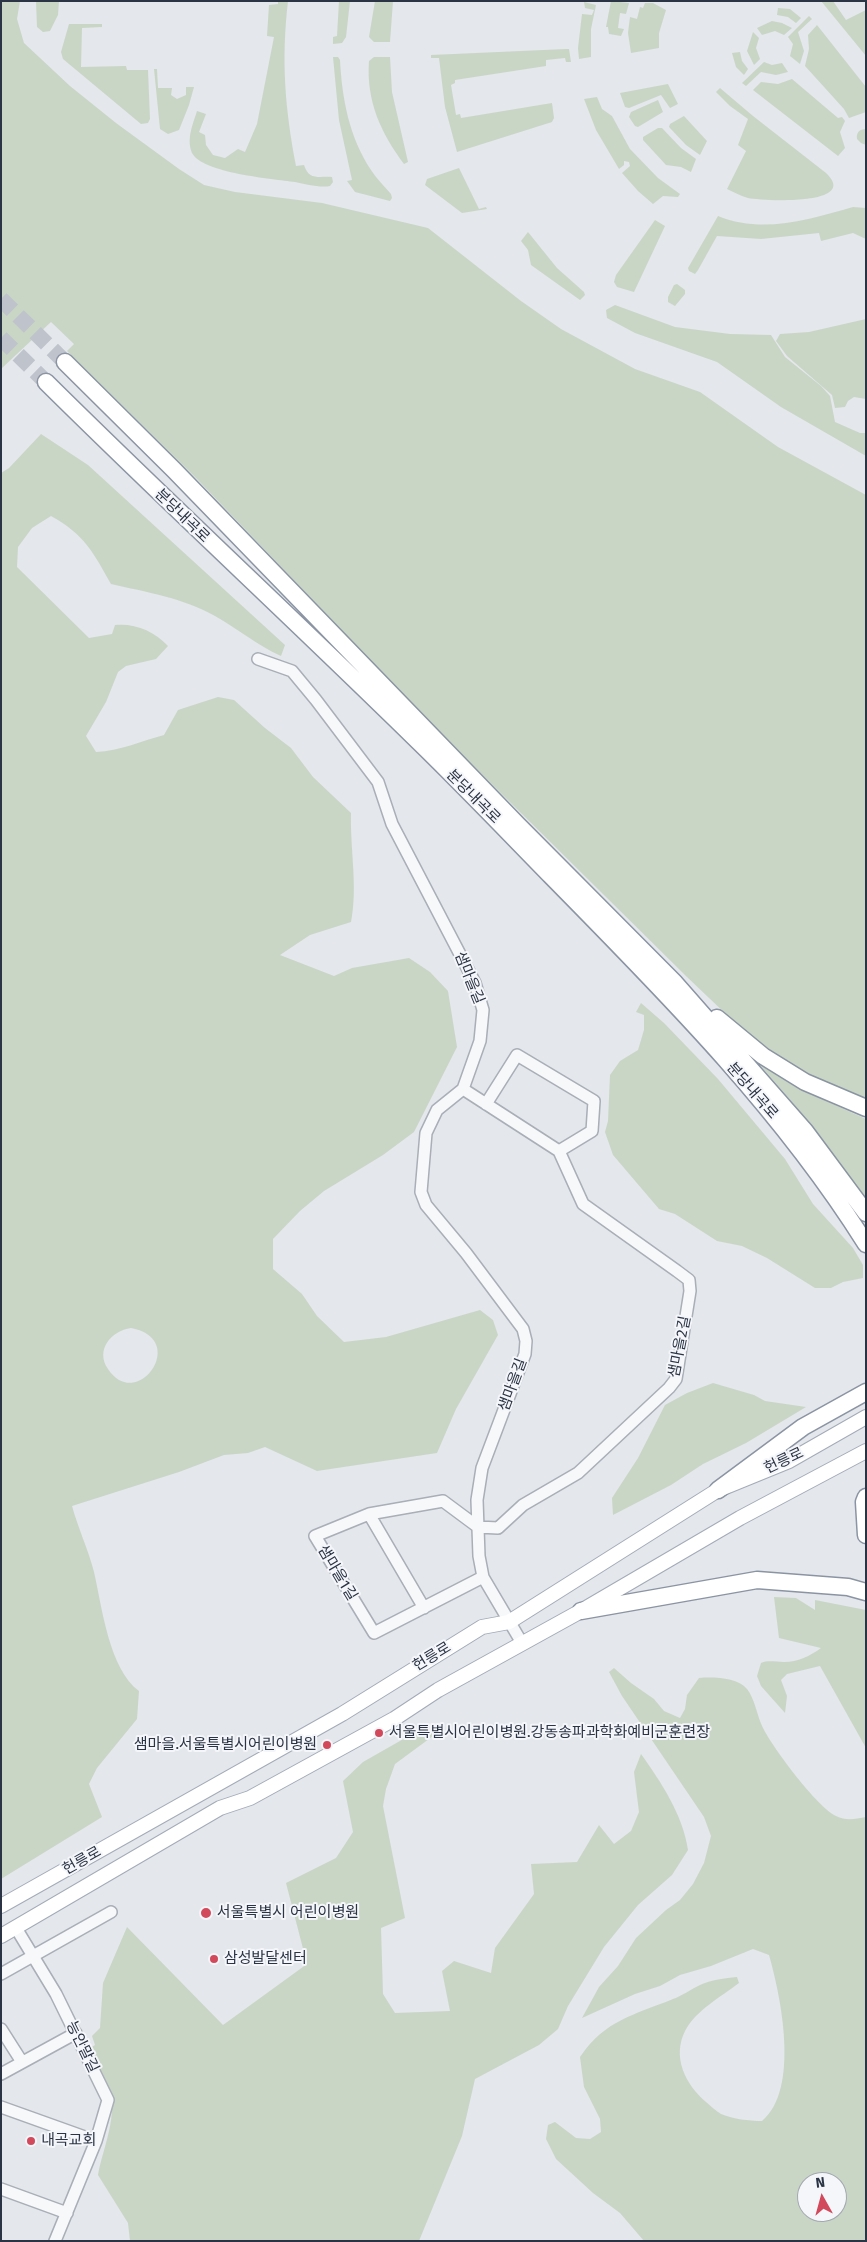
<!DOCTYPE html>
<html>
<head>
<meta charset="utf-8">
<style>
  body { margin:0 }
  #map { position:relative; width:867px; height:2242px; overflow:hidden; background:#e4e7ec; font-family:"Fira Sans",sans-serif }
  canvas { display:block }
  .frame { position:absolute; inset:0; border:2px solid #2b3445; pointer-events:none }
  .north { position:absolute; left:797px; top:2172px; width:50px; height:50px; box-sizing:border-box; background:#f4f6f9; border:1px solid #a4a8b1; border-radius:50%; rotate:353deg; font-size:14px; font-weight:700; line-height:20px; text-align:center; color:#2b3445 }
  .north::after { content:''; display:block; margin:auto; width:18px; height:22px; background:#d1495b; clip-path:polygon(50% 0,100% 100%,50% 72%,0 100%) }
</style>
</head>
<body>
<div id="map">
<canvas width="867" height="2242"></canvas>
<div class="frame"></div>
<div class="north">N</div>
</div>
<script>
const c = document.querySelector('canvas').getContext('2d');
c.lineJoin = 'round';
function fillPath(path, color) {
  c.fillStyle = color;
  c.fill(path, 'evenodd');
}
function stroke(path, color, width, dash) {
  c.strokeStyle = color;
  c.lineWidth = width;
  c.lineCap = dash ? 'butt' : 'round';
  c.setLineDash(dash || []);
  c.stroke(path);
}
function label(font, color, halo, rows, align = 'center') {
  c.font = font + ' "Fira Sans","Noto Sans KR",sans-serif';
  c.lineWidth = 4;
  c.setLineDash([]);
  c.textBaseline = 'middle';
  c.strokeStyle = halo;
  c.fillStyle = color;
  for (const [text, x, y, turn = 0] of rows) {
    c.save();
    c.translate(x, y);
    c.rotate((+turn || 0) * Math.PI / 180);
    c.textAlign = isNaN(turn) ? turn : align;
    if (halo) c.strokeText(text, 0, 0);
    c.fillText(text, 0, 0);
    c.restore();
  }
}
fillPath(new Path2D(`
  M 1,1 L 20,1 L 17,19 L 24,43 L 70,86 L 116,123 L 179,169 L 204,185 L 235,192 L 322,203 L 428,228 L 521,301 L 561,329 L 635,369 L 700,392 L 778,447 L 866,495 L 866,1104 L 813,1077 L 771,1051 L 729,1017 L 687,977 L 440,733 L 196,478 L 67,351 L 74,344 L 51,322 L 1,369 Z
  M 36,1 L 59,1 L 58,15 L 50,31 L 43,32 L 37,27 Z
  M 278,1 L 288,1 C 281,61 285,108 296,166 L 304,165 C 309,181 319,176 332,177 L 333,182 L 330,186 C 319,188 306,184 295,182 C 273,179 202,173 192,153 C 186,139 193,124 197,111 L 206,114 L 199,132 L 205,135 L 206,145 L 213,155 L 225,158 L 238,149 L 245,152 L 257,124 L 274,37 L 267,36 L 269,5 L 278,4 Z
  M 339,1 L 350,1 L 346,37 L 342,43 L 333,44 L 333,37 L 337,36 Z
  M 375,1 L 393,1 L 390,42 L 374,42 L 369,37 Z
  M 611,1 L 629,3 L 626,14 L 620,13 L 618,28 L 624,29 L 621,36 L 609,34 L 608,27 L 606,27 Z
  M 821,1 L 833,1 L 846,20 L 866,10 L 866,56 Z
  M 584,2 L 596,5 L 591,29 L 591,57 L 579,59 L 578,48 L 582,14 L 592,15 L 594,10 L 585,8 Z
  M 645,3 L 653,3 L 666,10 L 659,33 L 659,48 L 631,53 L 628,33 L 630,17 L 637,19 L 640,7 L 643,8 Z
  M 778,8 L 790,9 L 801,18 L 796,23 L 788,17 L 777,15 Z
  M 809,16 L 812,19 L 798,32 L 804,51 L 800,64 L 790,56 L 793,44 L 788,37 Z
  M 772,21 L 782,23 L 792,28 L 784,35 L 775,31 L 762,35 L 757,28 Z
  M 69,24 L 102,24 L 102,27 L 82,28 L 81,67 L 126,66 L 127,70 L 148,70 L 150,119 L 148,123 L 141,124 L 63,59 L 61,52 Z
  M 817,25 L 866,87 L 866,112 L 849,118 L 844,109 L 805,66 L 809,49 L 808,35 Z
  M 753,32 L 759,38 L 756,48 L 760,59 L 754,65 L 747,51 Z
  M 566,49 L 569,49 L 571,62 L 566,62 L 565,58 L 546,60 L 546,66 L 455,80 L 455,83 L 451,85 L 456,115 L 460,114 L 461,118 L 552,103 L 554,118 L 552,122 L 457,152 L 445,107 L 439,58 L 431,58 L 431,55 Z
  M 740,52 L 742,61 L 748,69 L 744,75 L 736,67 L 732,53 Z
  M 333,57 L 338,57 L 340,60 C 342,98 349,137 371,170 C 376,178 384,186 391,194 L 392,198 L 390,201 L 355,192 L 347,181 L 352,180 L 339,120 Z
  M 374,57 L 390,57 L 392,92 L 408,162 L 404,164 C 381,133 366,101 369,61 Z
  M 764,62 L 772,65 L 782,63 L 788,72 L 776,75 L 761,72 L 746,86 L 742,83 Z
  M 154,69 L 157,69 L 158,88 L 172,88 L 171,95 L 177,99 L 186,95 L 186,87 L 194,87 L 189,105 L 179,130 L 168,134 L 160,129 Z
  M 792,79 L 838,118 L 842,117 L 845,121 L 840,132 L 845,148 L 838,156 L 753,90 L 761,82 L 778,84 Z
  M 668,84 L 678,104 L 670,108 L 661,95 L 629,108 L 625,107 L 620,93 Z
  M 720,88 L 753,116 L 826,173 C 861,206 762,201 748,198 C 741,196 734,192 727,189 L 746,151 L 738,145 L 748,119 L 730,106 L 716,92 Z
  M 597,97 L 602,109 L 612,116 L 630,149 L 658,178 L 680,194 L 678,197 L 663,196 L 653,204 L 638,191 L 622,173 L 630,166 L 629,162 L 624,161 L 624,165 L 619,169 L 596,130 L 584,99 Z
  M 658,100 L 663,112 L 638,127 L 635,126 L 629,117 L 631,112 Z
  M 684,116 L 707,141 L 700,155 L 686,145 L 669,127 L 670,124 Z
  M 658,128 L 662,128 L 681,148 L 696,159 L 691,172 L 681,167 L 666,165 L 643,140 L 643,137 Z
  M 866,129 L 866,145 L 861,143 L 857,139 C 856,133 859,129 866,129 Z
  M 459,168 L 479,209 L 486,207 L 487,209 L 462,213 L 425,185 L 427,179 Z
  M 853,207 L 866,208 L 866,239 L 853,233 L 821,241 L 819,233 L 761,239 L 717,236 L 698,270 L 695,274 L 689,271 L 688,268 L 718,216 C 762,234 808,220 853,207 Z
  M 655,220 L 665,226 L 634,292 L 617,287 L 614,282 L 616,275 Z
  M 528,232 L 557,268 L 584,292 L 585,295 L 580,300 L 531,265 L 528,250 L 521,241 Z
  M 677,284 L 685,290 L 685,294 L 675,306 L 668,302 L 668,297 L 674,285 Z
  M 615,305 L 675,327 L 730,334 L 771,335 L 785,357 L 821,386 L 830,396 L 835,422 L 860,433 L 866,433 L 866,456 L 781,407 L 717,362 L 635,333 L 607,318 L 606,310 Z
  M 866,319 L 866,399 L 854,397 L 848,401 L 845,407 L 835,408 L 832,395 L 787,356 L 776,341 L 780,334 L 809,332 Z
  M 41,434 L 88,465 L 285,645 L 281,656 C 257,645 238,629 215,616 C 183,598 146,592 111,584 C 93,552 85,535 51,516 L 32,528 L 18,547 L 17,567 L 89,638 L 112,634 L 115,625 C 135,623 154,631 168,646 L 156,659 L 126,666 L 118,672 L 106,702 L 86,736 L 96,752 C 120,751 141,741 164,735 L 178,710 L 218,697 L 234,700 L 265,728 L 291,748 L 313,777 L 351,813 C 350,850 358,887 351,922 L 310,935 L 280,955 L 334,976 L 352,968 L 409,958 L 430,972 L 448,991 L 457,1047 L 414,1132 L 383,1155 L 324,1191 L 300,1211 L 273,1239 L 273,1269 L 302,1294 L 317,1316 L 344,1342 L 386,1337 L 480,1310 L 493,1320 L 498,1335 L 456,1409 L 437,1453 L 317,1471 L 265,1447 L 248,1453 L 224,1455 L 179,1472 L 72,1506 C 78,1528 88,1549 94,1572 C 102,1607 109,1669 139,1691 L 137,1719 L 97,1768 L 89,1784 L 102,1817 L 1,1879 L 1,473 L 9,468 ZM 131,1328 C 190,1339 137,1413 108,1369 C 95,1350 111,1331 131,1328 Z
  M 641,1003 L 664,1023 L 718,1079 L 785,1159 L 813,1204 L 853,1248 L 863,1265 L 863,1278 L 843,1282 L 831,1288 L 815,1288 L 767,1258 L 742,1246 L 717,1241 L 675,1214 L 659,1209 L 613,1155 L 605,1132 L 608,1121 L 610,1075 L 620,1061 L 638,1050 L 644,1030 L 644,1015 L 636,1012 Z
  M 753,1057 L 815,1096 L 866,1119 L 866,1198 L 792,1102 Z
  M 713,1383 L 754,1395 L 765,1401 L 806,1407 L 746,1443 L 703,1464 L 671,1485 L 613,1515 L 612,1498 L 638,1458 L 665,1405 L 687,1393 Z
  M 774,1597 L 796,1598 L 815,1610 L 815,1600 L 866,1610 L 866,1748 L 820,1666 L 787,1674 L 781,1680 L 787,1696 L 785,1713 L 761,1686 L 757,1676 L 761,1663 C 769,1660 775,1662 784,1662 C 798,1662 810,1656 821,1648 L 779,1638 Z
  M 614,1668 L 631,1683 L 654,1699 L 664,1711 L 680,1718 L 685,1709 L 687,1695 L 699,1678 C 713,1677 737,1677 747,1689 C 755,1699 757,1716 763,1728 C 773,1748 817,1807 836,1816 C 846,1821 855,1819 866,1817 L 866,2241 L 644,2241 L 620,2213 L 593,2193 L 556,2159 L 546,2139 L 548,2125 L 555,2122 L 576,2138 L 590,2139 L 601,2132 L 600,2119 L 584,2087 L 580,2057 C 605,2020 634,2015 673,1999 C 682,1996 691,1989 700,1985 C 711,1980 725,1978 737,1977 L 739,1983 C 721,1997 696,2010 685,2031 C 672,2057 685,2084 706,2102 C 711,2106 716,2111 721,2114 C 734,2119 748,2121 762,2121 C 800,2089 781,1997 769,1955 L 753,1949 L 711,1966 L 680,1975 L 660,1986 L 635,1994 L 582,2018 L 599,1987 L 618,1966 L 636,1938 L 666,1910 L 680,1900 L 693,1884 L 704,1863 L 711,1836 L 704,1817 L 622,1696 L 609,1672 ZM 807,2182 L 837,2182 L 837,2212 L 807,2212 Z
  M 428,1725 L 433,1736 L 395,1764 L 386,1789 L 383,1806 L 405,1918 L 381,1928 L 383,1994 L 395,2013 L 450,2011 L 442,1971 L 454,1961 L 491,1973 L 495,1948 L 534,1894 L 531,1864 L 577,1862 L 599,1825 L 614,1844 L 631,1831 L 639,1812 L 634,1772 L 641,1754 C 661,1782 683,1815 688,1850 L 672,1875 L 638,1905 L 604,1947 L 568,2006 L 558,2029 L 539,2045 L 475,2079 L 462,2136 L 419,2241 L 130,2241 L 128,2223 L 98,2175 C 102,2151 117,2119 110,2095 C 106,2079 96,2063 90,2048 L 95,2045 L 92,2036 L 100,2028 L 103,1983 L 127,1927 L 223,2025 L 307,1964 L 286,1883 L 336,1858 L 353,1832 L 343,1781 L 363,1762 Z`), '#c9d6c5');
stroke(new Path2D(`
  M 1,299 L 65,362
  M 1,338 L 46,382`), '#bfc3cb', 16, [16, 8]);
const minor = new Path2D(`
  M 258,659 L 292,671 L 316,700 L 378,782 L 392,824 L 475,983 L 483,1010 L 480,1041 L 463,1089 L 437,1110 L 426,1133 L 421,1192 L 426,1205 L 466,1253 L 523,1329 L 526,1341 L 525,1354 L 482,1468 L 477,1500 L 479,1556 L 483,1577 L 522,1643
  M 463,1089 L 559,1151 L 583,1204 L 677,1271 L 689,1280 L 690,1291 L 676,1379 L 669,1388 L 578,1473 L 523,1505 L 498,1528 L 478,1527 L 443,1501 L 369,1514 L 315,1536 L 374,1633 L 483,1577
  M 486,1104 L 517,1055 L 594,1101 L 592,1131 L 559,1151
  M 369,1514 L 424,1608
  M 16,1928 L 56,1994 L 108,2100 L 96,2141 L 55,2241
  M 1,1974 L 111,1912
  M 1,2029 L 22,2062
  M 1,2074 L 76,2033
  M 1,2107 L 96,2141
  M 1,2189 L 67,2213`);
const major = new Path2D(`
  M 1,1906 L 342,1714 L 482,1627 L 509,1622 L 718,1490 L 789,1461 L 866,1417
  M 1,1936 L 220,1808 L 250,1798 L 394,1719 L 438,1690 L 581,1611 L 740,1518 L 866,1451`);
const highway = new Path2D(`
  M 65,362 L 174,470 L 518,825 L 675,983 L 805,1131 L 866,1213
  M 46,382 C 169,504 297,622 421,744 C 465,787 508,832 551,876 C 664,991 780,1107 866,1244
  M 717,1018 L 763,1056 L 805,1082 L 866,1108
  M 718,1490 L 803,1427 L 866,1392
  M 866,1497 L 864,1502 L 866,1535
  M 581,1611 L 757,1580 L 848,1587 L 866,1592`);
stroke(minor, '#a9aeb7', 14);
stroke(major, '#a3abb8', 16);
stroke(highway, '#8b94a3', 19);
stroke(minor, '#f7f8fa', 11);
stroke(major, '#fff', 14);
stroke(highway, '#fff', 16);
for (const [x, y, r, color] of [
  [379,1733,5,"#d1495b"],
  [327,1745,5,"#d1495b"],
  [206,1913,6,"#d1495b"],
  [214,1959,5,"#d1495b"],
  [31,2141,5,"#d1495b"]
]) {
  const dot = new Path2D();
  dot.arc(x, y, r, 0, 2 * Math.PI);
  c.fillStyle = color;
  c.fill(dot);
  stroke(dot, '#f4f6f9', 2);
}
label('15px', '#2b3445', '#f4f6f9', [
  ["분당내곡로",182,516,44],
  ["분당내곡로",473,797,45],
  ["샘마을길",469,978,68],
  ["분당내곡로",752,1091,49],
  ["샘마을2길",680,1347,-79],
  ["샘마을길",513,1385,-70],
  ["헌릉로",784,1461,-25],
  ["샘마을1길",337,1573,59],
  ["헌릉로",432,1657,-31],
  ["헌릉로",82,1861,-29],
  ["능안말길",82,2047,64]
]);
label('15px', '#2b3445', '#f4f6f9', [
  ["서울특별시어린이병원.강동송파과학화예비군훈련장",389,1733],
  ["샘마을.서울특별시어린이병원",317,1745,"right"],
  ["서울특별시 어린이병원",217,1913],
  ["삼성발달센터",224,1959],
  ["내곡교회",41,2141]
], 'left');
</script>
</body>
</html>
